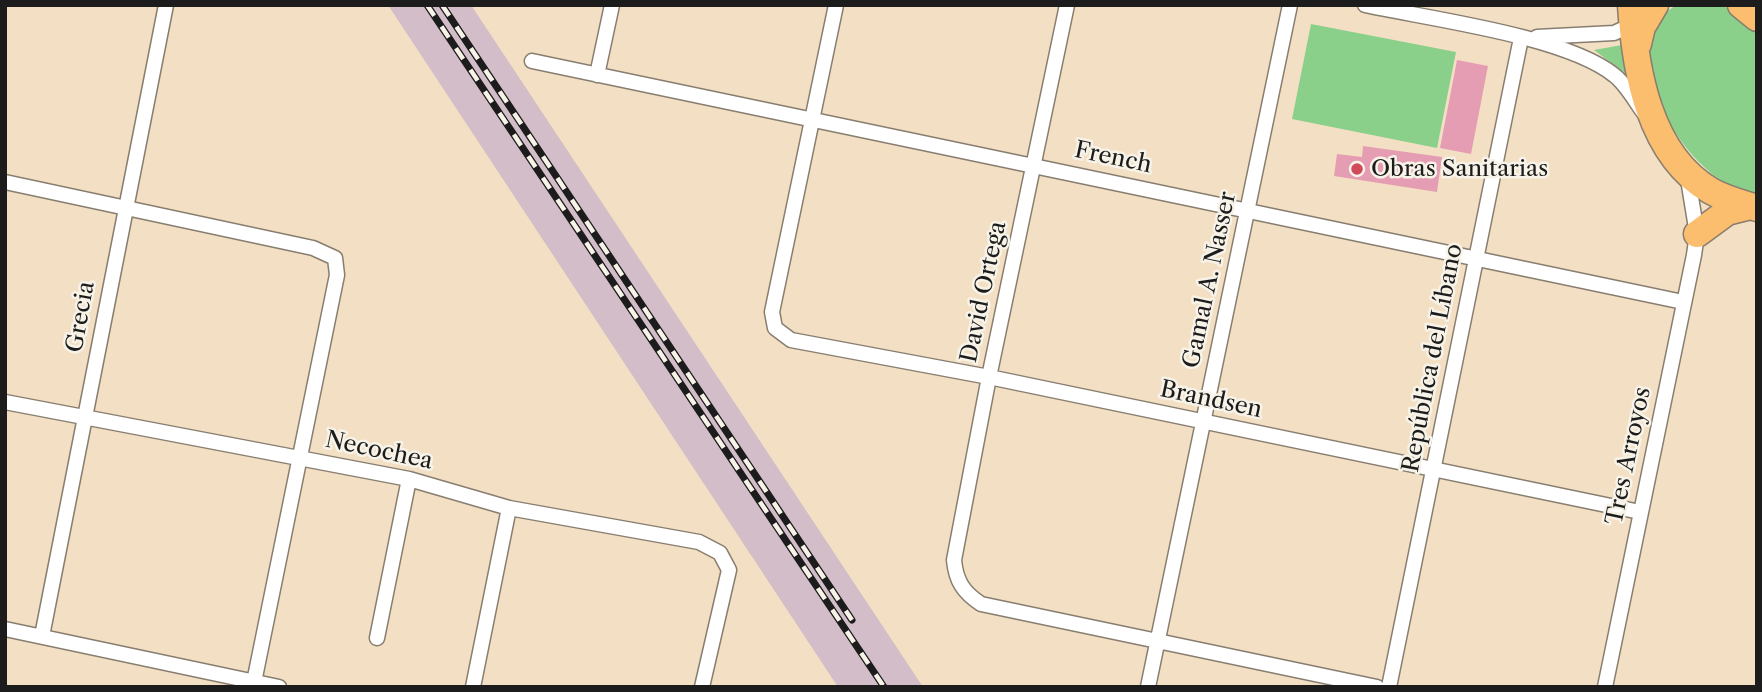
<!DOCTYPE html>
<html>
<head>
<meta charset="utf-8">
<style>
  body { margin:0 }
  #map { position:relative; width:1762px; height:692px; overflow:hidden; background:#f3dfc3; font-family:"Libre Caslon Text",serif }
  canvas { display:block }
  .frame { position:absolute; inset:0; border:7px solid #1c1c1c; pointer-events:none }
</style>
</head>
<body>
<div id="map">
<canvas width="1762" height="692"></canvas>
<div class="frame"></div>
</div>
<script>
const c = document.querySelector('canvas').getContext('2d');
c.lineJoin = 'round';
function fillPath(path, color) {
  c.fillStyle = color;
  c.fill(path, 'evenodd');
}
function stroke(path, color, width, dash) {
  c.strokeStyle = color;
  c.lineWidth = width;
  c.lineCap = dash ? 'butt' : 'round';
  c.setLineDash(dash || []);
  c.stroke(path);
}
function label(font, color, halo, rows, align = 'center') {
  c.font = font + ' "Libre Caslon Text",serif';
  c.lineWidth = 5;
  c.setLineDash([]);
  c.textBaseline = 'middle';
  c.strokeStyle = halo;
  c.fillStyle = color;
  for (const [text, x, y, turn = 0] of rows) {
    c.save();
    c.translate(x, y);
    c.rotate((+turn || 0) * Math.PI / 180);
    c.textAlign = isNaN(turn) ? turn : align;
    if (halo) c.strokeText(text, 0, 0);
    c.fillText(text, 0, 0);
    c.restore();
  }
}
fillPath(new Path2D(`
  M 388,5 L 471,5 L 923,687 L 838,687 Z`), '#d2bdc8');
fillPath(new Path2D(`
  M 1676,5 L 1723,5 L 1757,31 L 1757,193 C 1700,192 1632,86 1650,33 C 1655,20 1666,12 1676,5 Z
  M 1311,24 L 1456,52 L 1437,148 L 1292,119 Z
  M 1622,45 L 1626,74 L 1594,50 Z`), '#8ad08a');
fillPath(new Path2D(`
  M 1457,60 L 1488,66 L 1471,154 L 1440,148 Z
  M 1363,146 L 1442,157 L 1437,192 L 1334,176 L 1337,154 L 1362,157 Z`), '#e59db4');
const street = new Path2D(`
  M 836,5 L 772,312 L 775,328 L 791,340 L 989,377 L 1640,512
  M 1067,5 L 989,377 L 954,560 C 956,581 963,592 981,604 L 1377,687
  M 1365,5 C 1430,19 1565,36 1614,75 C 1626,84 1635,101 1644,113
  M 1537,37 L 1614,33 L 1636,23
  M 532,61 L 1683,302
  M 597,75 L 612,5
  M 5,182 L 313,248 L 335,258 L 337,275 L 253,687
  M 5,402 L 409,479 L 509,508 L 699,542 L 720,553 L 729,570 L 702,687
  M 5,629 L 279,687
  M 42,636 L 166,5
  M 377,638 L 409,479
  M 473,687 L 509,508
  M 1148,687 L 1290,5
  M 1389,687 L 1521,38
  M 1605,687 L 1694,255 L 1697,234 L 1687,173`);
const highway = new Path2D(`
  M 1631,5 C 1635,70 1649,155 1711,191 C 1725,199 1741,203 1757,208
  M 1741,5 L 1757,18
  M 1638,44 L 1642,27 L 1655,5
  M 1697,234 L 1727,212 L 1751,206`);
stroke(street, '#887e70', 17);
stroke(highway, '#887e70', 29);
stroke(street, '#fff', 14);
stroke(highway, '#fbbd6e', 26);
const rail = new Path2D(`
  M 427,5 L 884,687
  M 442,5 L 852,620`);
stroke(rail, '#1c1c1c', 7);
stroke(rail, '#f7f3e8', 4.5, [13]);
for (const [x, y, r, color] of [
  [1357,169,7,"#d1495b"]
]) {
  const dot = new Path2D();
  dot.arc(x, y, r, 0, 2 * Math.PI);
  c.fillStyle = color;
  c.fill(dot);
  stroke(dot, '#f7f3e8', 2.5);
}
label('23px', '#1c1c1c', '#f7f3e8', [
  ["French",1113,158,12],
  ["Gamal A. Nasser",1210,280,-78],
  ["David Ortega",984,292,-78],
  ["Grecia",81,317,-80],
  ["República del Líbano",1433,358,-79],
  ["Brandsen",1211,400,12],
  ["Necochea",379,451,12],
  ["Tres Arroyos",1629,456,-78]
]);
label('23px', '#1c1c1c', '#f7f3e8', [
  ["Obras Sanitarias",1371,169]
], 'left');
</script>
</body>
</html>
